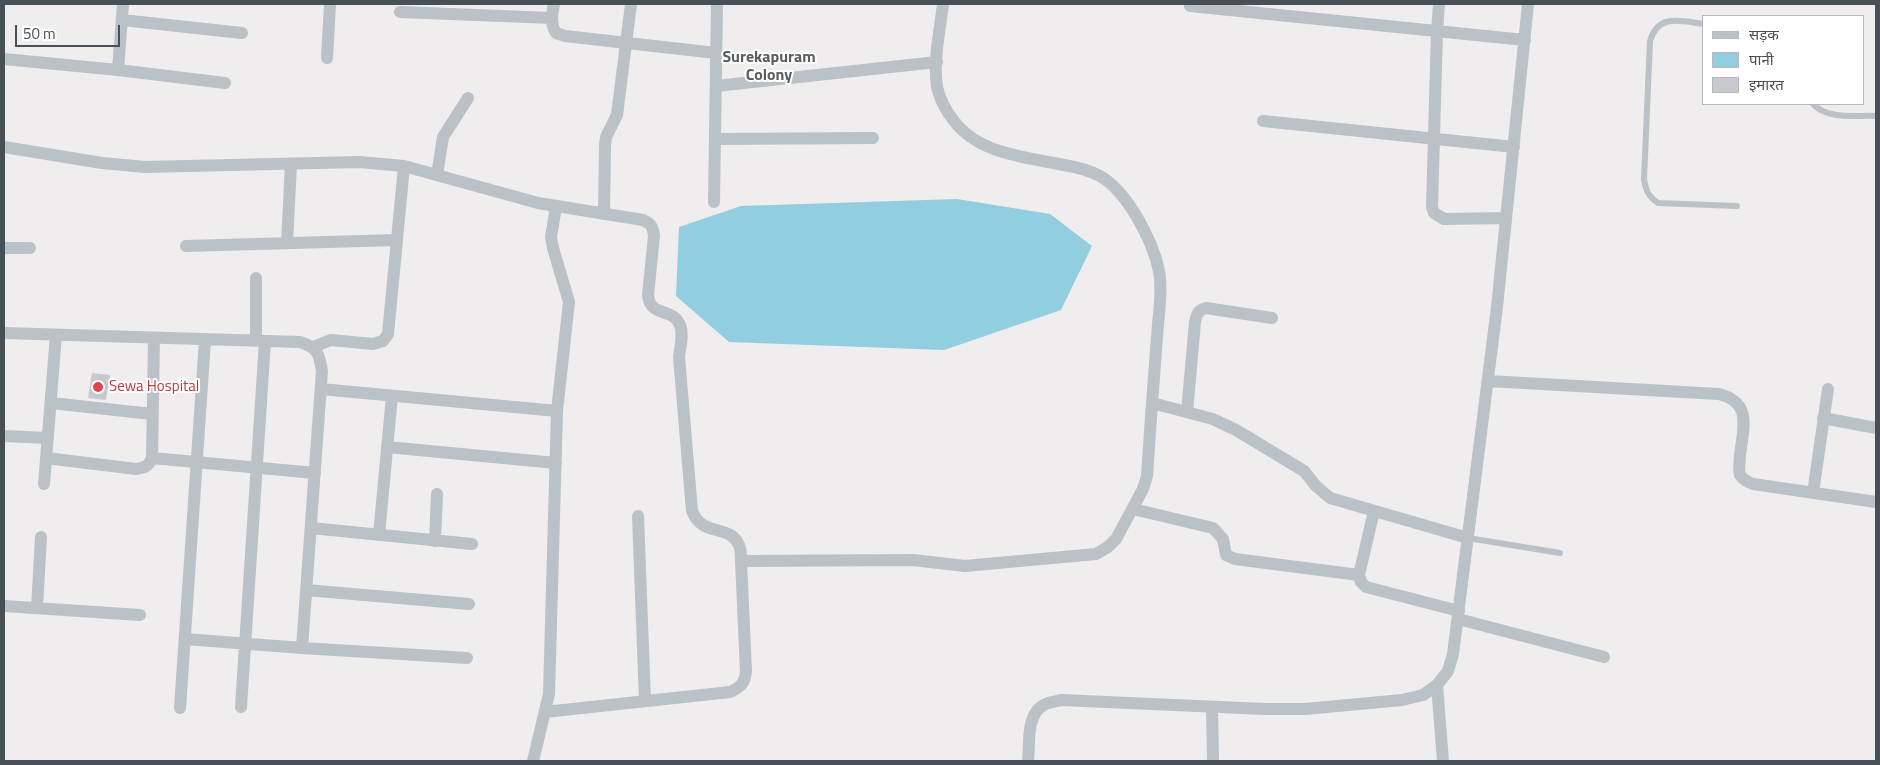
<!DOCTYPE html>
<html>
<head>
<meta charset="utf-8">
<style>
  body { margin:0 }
  #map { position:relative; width:1880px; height:765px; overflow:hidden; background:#efeded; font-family:"Titillium Web","Noto Sans Devanagari",sans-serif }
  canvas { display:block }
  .frame { position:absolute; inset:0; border:5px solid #474f57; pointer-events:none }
  .legend { position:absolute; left:1702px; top:15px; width:162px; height:90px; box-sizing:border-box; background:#fff; border:1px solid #b5b9bc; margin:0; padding:6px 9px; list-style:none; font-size:15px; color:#474f57 }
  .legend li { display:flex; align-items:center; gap:10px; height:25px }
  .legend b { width:25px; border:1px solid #b5b9bc }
  .scale { position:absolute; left:15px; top:25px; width:105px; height:22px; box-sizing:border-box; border:2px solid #474f57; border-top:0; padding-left:6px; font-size:15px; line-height:18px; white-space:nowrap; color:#474f57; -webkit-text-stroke:4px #fff; paint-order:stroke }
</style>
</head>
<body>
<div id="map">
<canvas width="1880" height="765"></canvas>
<div class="frame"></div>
<ul class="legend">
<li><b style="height:6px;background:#bac1c7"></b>सड़क</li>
<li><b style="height:14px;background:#92cee0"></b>पानी</li>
<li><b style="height:14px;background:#c7c9cf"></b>इमारत</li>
</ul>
<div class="scale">50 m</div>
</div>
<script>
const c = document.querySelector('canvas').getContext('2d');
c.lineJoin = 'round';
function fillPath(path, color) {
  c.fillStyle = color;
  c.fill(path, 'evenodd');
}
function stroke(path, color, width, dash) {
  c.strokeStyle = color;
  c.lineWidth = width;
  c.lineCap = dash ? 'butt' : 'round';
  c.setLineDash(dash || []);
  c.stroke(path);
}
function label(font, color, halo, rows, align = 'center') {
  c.font = font + ' "Titillium Web",sans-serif';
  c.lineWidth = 4;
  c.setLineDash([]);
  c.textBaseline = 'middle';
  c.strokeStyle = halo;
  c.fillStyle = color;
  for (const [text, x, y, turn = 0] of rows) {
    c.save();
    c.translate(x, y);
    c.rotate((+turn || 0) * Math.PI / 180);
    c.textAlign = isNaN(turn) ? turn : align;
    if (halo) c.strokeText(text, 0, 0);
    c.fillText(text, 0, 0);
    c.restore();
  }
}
fillPath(new Path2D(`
  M 957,199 L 1050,214 L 1092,246 L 1061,310 L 944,350 L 729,342 L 676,296 L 679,227 L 741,206 Z`), '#92cee0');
fillPath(new Path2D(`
  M 92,373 L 110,375 L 106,400 L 88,398 Z`), '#c7c9cf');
stroke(new Path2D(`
  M 1704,24 C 1681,21 1658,13 1650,41 L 1644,179 C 1646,191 1648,196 1658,203 L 1737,206
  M 1813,104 C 1827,120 1857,115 1876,116
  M 1468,538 L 1560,553`), '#bac1c7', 6);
stroke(new Path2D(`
  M 554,4 C 552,14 550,23 556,33 L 565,36 L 716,53
  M 943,4 C 940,30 933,60 937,87 C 940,100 946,111 954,121 C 979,154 1025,157 1064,165 C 1076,167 1089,170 1100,176 C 1127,191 1153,241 1159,271 C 1162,287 1160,307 1158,324 C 1156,350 1154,377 1152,403 L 1213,419 L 1236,430 L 1304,471 L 1316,486 L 1330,498 L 1468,538
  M 1439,4 L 1437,31 L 1432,207 L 1434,213 L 1444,219 L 1506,218
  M 1190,6 L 1525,40
  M 400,12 L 552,18
  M 122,20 L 242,33
  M 327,58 L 330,4
  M 4,59 L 118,70 L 123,4
  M 118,70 L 225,83
  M 716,86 L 937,62
  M 1263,121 L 1514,147
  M 715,139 L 873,138
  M 4,147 L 102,163 L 145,167 L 359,162 L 404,166 L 538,203 L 643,220 C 652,224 653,228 654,236 L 648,295 C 650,318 673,307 680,325 C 684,335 680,347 679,357 L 692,511 C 703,538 729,523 739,545 C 741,549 741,556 741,561 L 913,560 L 965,566 L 1096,554 L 1108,547 L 1116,539 L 1143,489 L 1147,476 L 1152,403
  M 437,175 L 443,137 L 468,98
  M 714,202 L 717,4
  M 604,214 L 605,145 L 606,137 L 617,115 L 631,4
  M 287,243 L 291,164
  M 186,246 L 397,240
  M 4,248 L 30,248
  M 4,333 L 300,342 C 318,348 319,353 322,371 L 302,648 L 467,658
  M 256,341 L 256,278
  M 313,347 L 331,340 L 373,344 L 383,341 L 388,334 L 404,166
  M 1488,381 L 1719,394 C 1753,403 1743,428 1740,455 C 1740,461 1738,470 1740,475 C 1743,480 1748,482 1753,484 L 1876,502
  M 321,389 L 557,411
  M 51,403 L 152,414
  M 1187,412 L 1195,322 C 1197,314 1198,310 1206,308 L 1272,318
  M 1823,418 L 1876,428
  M 4,436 L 48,438
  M 387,447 L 556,463
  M 46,458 L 136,469 C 144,468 149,466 152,458 L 154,338
  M 152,458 L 315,473
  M 44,484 L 56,335
  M 1813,493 L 1828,389
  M 1133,509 L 1213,528 L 1223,539 L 1226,555 L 1235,559 L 1359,575
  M 1374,511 L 1359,575 L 1361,582 L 1366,587 L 1459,611
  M 638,516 L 645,701
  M 311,528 L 472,544
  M 379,535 L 392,396
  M 435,541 L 437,494
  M 306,590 L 469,604
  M 4,606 L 140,615
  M 37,608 L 41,537
  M 1458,619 L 1604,657
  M 185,639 L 302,648
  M 1437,685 L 1443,761
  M 241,707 L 265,341
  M 1212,707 L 1213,761
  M 180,708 L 205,340
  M 545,712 L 730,692 C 741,687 745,683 746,671 L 741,561
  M 533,761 L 549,694 L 557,411 L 569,302 L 553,248 L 551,237 L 556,207
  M 1028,761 C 1030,744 1026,717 1042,706 C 1047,702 1055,702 1061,700 L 1265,709 L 1305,709 L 1402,700 L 1423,695 L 1437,685 L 1448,671 L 1453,654 L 1497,307 L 1528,4`), '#bac1c7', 12);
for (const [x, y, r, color] of [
  [98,387,6,"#e0444e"]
]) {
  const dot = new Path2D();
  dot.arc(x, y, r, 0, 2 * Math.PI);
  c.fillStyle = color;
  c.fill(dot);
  stroke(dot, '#fff', 2);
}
label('15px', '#be3a42', '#fff', [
  ["Sewa Hospital",109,387]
], 'left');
label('bold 16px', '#5a5d61', '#fff', [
  ["Surekapuram",769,58],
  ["Colony",769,76]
]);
</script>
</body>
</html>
